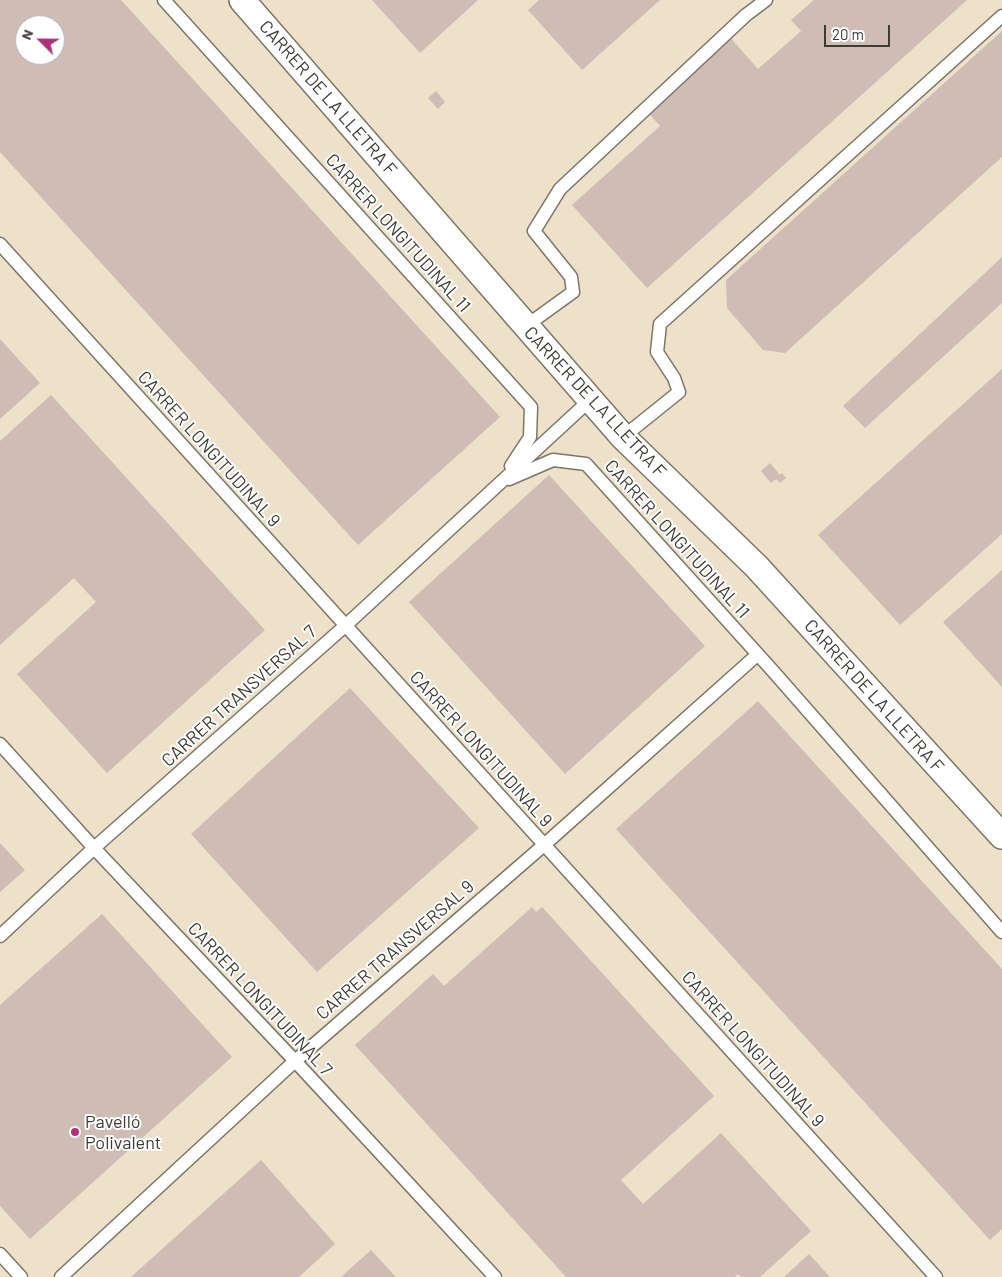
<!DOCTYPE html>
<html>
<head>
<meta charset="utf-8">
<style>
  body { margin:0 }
  #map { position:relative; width:1002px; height:1277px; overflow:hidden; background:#f7efdd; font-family:Barlow,sans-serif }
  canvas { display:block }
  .north { position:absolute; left:15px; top:15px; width:50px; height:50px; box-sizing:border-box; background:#fff; border:1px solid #b2b1ae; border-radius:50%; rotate:293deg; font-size:14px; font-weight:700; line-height:20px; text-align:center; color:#3e3b34 }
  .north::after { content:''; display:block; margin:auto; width:18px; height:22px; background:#b1307a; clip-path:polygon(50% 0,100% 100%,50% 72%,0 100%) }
  .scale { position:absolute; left:824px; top:25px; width:66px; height:22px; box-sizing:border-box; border:2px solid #3e3b34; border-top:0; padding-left:6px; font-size:15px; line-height:18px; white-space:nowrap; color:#3e3b34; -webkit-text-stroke:4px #fff; paint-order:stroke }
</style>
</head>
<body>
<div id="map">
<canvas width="1002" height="1277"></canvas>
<div class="north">N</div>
<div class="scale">20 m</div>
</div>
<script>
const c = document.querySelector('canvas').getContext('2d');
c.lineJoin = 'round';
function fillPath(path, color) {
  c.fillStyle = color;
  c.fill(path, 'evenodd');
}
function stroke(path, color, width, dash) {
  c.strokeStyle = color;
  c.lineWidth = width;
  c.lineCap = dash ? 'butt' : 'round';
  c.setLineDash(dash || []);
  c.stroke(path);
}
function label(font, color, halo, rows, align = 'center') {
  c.font = font + ' Barlow,sans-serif';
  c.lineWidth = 4;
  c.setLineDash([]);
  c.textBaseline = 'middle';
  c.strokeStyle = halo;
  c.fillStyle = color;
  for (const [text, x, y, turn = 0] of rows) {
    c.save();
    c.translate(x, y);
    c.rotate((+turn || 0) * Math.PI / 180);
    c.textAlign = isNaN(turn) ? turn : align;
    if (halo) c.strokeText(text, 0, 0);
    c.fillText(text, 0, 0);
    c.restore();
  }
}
fillPath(new Path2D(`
  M 0,0 L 1002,0 L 1002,1277 L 0,1277 ZM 25,25 L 55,25 L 55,55 L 25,55 Z`), '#ede1c9');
fillPath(new Path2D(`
  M 0,0 L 121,0 L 500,417 L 358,545 L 0,152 ZM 25,25 L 55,25 L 55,55 L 25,55 Z
  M 372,0 L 478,0 L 420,53 Z
  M 539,0 L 660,0 L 582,70 L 528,10 Z
  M 814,0 L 967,0 L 647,288 L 572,205 L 660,126 L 646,110 L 728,35 L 758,69 L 801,31 L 791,20 Z
  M 1002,31 L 1002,157 L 785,353 L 763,350 L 727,308 L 726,280 Z
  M 436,91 L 445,102 L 438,109 L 428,98 Z
  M 1002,257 L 1002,303 L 865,428 L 843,406 Z
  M 0,339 L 40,383 L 0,419 Z
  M 1002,369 L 1002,534 L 900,625 L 818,535 Z
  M 51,395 L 265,630 L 107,773 L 17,674 L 96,602 L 74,578 L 0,645 L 0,441 Z
  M 770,463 L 780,475 L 782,473 L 786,478 L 780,483 L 776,479 L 771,483 L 761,471 Z
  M 549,475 L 705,646 L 565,774 L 409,602 Z
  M 1002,570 L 1002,687 L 943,622 Z
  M 350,688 L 479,828 L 317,972 L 191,834 Z
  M 758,701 L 1002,969 L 1002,1229 L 990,1240 L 616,829 Z
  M 0,843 L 25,870 L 0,892 Z
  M 532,907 L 536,912 L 542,907 L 714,1096 L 621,1180 L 643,1204 L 721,1133 L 811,1231 L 760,1277 L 741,1277 L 738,1274 L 735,1277 L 566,1277 L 355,1045 L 433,974 L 444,986 Z
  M 102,914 L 232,1057 L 30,1239 L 0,1206 L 0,1005 Z
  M 261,1160 L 335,1244 L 299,1277 L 131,1277 Z
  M 371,1250 L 396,1277 L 341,1277 Z
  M 809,1254 L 830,1277 L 784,1277 Z`), '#cfbcb5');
const lane = new Path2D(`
  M 164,0 L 531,407 L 530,437 L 511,466
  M 0,244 L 936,1277
  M 526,326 L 573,292 L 571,277 L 534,231 L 560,189 L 746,15 L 766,0
  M 623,437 L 679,392 L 674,378 L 657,352 L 660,324 L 1002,16
  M 509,479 L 553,460 L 586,464 L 772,670 L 1002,932
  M 0,744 L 94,848 L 295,1061 L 495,1277
  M 0,936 L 94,848 L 345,626 L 590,400
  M 0,1254 L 21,1277
  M 61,1277 L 295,1061 L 544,845 L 757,655`);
const street = new Path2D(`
  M 242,0 L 623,437 L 757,567 L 1002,836`);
stroke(lane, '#7d7666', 15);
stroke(street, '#7d7666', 28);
stroke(lane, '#fff', 12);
stroke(street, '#fff', 25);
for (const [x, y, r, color] of [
  [75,1132,5,"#b1307a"]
]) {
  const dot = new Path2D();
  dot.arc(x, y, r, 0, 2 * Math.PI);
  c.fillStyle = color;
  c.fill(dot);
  stroke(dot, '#fff', 2);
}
label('18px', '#3e3b34', '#fff', [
  ["CARRER DE LA LLETRA F",328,98,49],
  ["CARRER LONGITUDINAL 11",398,233,48],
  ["CARRER DE LA LLETRA F",595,402,47],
  ["CARRER LONGITUDINAL 9",209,449,48],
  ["CARRER LONGITUDINAL 11",677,539,48],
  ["CARRER TRANSVERSAL 7",239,696,-42],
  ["CARRER DE LA LLETRA F",874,696,48],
  ["CARRER LONGITUDINAL 9",481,749,48],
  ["CARRER TRANSVERSAL 9",395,950,-41],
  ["CARRER LONGITUDINAL 7",260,999,47],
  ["CARRER LONGITUDINAL 9",753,1049,48]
]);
label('18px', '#3e3b34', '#fff', [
  ["Pavelló",85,1122],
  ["Polivalent",85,1143]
], 'left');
</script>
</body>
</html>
